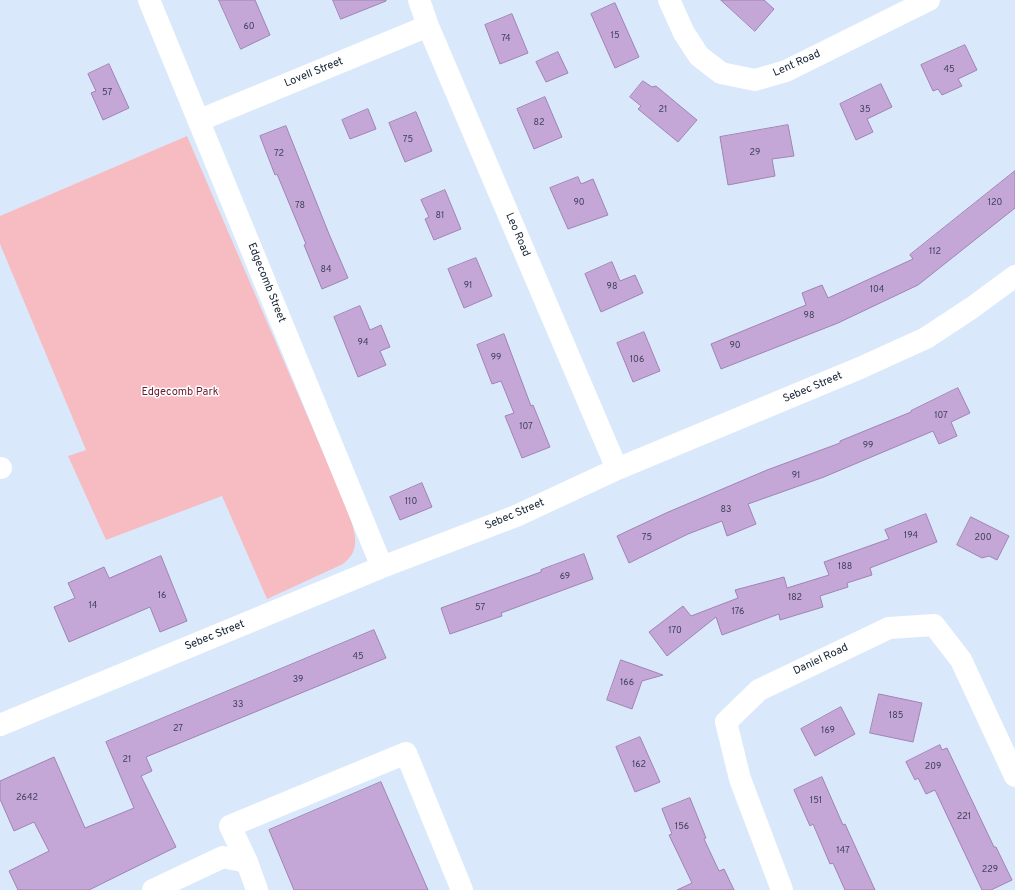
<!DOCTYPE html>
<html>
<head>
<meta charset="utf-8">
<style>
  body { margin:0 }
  canvas { display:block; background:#d9e9fb }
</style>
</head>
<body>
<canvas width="1015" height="890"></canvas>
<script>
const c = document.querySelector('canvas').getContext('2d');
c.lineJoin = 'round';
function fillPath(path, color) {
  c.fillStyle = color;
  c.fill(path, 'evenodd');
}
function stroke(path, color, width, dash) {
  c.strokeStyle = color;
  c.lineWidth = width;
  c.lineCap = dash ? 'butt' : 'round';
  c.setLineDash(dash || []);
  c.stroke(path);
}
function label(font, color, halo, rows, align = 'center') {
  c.font = font + ' Overpass,sans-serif';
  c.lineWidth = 3;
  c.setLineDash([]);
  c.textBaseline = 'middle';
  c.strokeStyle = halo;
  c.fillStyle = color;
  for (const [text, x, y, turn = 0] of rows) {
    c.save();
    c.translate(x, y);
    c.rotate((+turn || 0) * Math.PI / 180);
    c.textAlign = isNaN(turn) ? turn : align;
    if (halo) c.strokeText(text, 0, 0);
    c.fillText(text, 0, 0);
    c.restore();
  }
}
fillPath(new Path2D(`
  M 187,136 L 347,508 C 353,529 364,548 343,564 L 267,599 L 222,496 L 106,540 L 68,456 L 86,450 L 0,244 L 0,216 Z`), '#f6bcc2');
const building = new Path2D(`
  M 219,0 L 255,0 L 270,35 L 241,49 Z
  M 333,0 L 386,0 L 386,1 L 341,19 Z
  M 721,0 L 764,0 L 774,9 L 755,31 Z
  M 615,3 L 639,57 L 615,68 L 591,14 Z
  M 512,14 L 528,53 L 500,64 L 485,25 Z
  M 965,45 L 977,70 L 958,79 L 962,86 L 942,95 L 938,89 L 933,91 L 921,65 Z
  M 558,52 L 568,73 L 546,82 L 536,62 Z
  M 109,64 L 129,108 L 103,120 L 91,93 L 96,91 L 88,74 Z
  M 643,81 L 652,87 L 656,86 L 697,120 L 678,142 L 638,109 L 641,106 L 630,97 Z
  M 881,84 L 892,107 L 867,119 L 873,132 L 856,140 L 840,104 Z
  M 545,97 L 562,137 L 534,149 L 517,109 Z
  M 368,109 L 376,129 L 350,139 L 342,120 Z
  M 416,112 L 432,151 L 405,162 L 389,123 Z
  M 788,125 L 794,156 L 772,159 L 775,176 L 728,185 L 720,137 Z
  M 286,126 L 329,234 L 348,278 L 322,289 L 304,245 L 306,244 L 277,174 L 275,175 L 260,136 Z
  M 1015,171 L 1015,208 L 918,285 L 838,323 L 721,369 L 711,344 L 806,305 L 802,293 L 822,285 L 828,298 L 913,259 L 910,255 Z
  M 578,177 L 581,184 L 593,179 L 608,215 L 568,229 L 550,188 Z
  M 445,190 L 461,229 L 434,240 L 425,219 L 429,217 L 421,200 Z
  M 476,258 L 492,296 L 464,308 L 448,269 Z
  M 612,262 L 620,281 L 635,275 L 643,293 L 601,312 L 585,274 Z
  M 360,306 L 370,330 L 381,325 L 390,347 L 380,351 L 386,365 L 358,377 L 334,317 Z
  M 644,332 L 660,371 L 633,382 L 617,343 Z
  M 504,334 L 531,406 L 533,405 L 550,447 L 522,458 L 505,416 L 514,413 L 501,381 L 492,384 L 477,345 Z
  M 958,388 L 970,413 L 951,422 L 957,436 L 939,444 L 933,431 L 824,477 L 748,504 L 756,524 L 727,536 L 722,521 L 688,534 L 629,563 L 617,536 L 666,513 L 767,470 L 840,443 L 840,441 L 911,412 L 911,411 Z
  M 422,483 L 432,507 L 400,520 L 390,497 Z
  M 926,514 L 937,542 L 870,568 L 872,575 L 847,583 L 848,587 L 820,596 L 823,607 L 780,620 L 779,614 L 722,635 L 716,617 L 667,656 L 649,632 L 683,606 L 691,616 L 738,598 L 735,590 L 784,577 L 787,588 L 829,575 L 824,562 L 889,539 L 885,530 Z
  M 971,517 L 1009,536 L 997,560 L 989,556 L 982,558 L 957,545 Z
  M 584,554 L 593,579 L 501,613 L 502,616 L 450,634 L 441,608 L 541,572 L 541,570 Z
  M 161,556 L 187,621 L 160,632 L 150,607 L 69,642 L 54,607 L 75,598 L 68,583 L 104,567 L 109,578 Z
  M 374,630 L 386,658 L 146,757 L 152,771 L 141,776 L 176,847 L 89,890 L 18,890 L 9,871 L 49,851 L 34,822 L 14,831 L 0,799 L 0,781 L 54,757 L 85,828 L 134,808 L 106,742 Z
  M 621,660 L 663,675 L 642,681 L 632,709 L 607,700 Z
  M 879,694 L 922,703 L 913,742 L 870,733 Z
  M 841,707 L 855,734 L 815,756 L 801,729 Z
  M 640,737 L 660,782 L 635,792 L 616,747 Z
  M 940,745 L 942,750 L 947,748 L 994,847 L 996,847 L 1012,880 L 991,890 L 982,890 L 935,790 L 926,794 L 918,778 L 915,780 L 906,762 Z
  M 822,777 L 843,825 L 845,824 L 875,890 L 845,890 L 833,863 L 830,864 L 813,824 L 810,826 L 794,790 Z
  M 381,782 L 428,890 L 294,890 L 269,830 Z
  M 690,798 L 706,838 L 704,839 L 719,871 L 724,869 L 734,890 L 677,890 L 692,883 L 669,835 L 672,834 L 662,809 Z`);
fillPath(building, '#c5a7d7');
stroke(building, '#a083b2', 1);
stroke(new Path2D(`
  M 149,0 L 382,567
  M 419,0 L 428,26 L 617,469
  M 669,0 L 684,33 L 699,56 L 721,73 L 755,80 L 786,71 L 929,0
  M 200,120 L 428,26
  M 0,468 L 1,468
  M 0,725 L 382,567 L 516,516 L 617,469 L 860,368 L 926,338 L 973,307 L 1015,276
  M 247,862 L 230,826 L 406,753 L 462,890
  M 153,890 L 223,857 L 247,862 L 257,890
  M 782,890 L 740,779 L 726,722 L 759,690 L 889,628 L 934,625 L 961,660 L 1015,776`), '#fff', 22);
label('9px', '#3f425a', null, [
  ["60",249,27],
  ["15",615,36],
  ["74",506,39],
  ["45",949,70],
  ["57",107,93],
  ["21",663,110],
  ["35",865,110],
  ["82",539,123],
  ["75",408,140],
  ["29",755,153],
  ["72",279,154],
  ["90",579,203],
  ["120",995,203],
  ["78",300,206],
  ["81",440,216],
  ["112",935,252],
  ["84",326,270],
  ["91",468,286],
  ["98",612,287],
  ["104",877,290],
  ["98",809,316],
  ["94",363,343],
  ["90",735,346],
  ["99",496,358],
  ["106",637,360],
  ["107",941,416],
  ["107",526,427],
  ["99",868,446],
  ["91",796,476],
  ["110",411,502],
  ["83",726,510],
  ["194",911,536],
  ["75",647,538],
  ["200",983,538],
  ["188",845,567],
  ["69",565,577],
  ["16",162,596],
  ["182",795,598],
  ["14",93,606],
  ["57",480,608],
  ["176",738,612],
  ["170",675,631],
  ["45",358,657],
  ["39",298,680],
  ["166",627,683],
  ["33",238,705],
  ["185",896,716],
  ["27",178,729],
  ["169",828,731],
  ["21",127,760],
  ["162",639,765],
  ["209",933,767],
  ["2642",27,798],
  ["151",816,801],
  ["221",964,817],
  ["156",682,827],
  ["147",843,851],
  ["229",990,870]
]);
label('11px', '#122131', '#fff', [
  ["Lent Road",797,64,-24],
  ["Lovell Street",314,73,-22],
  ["Leo Road",517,235,67],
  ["Edgecomb Street",266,283,68],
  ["Sebec Street",813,388,-23],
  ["Sebec Street",515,515,-23],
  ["Sebec Street",215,636,-22],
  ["Daniel Road",821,660,-25]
]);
label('11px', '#6f1c2e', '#fff', [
  ["Edgecomb Park",180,393]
]);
</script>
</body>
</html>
